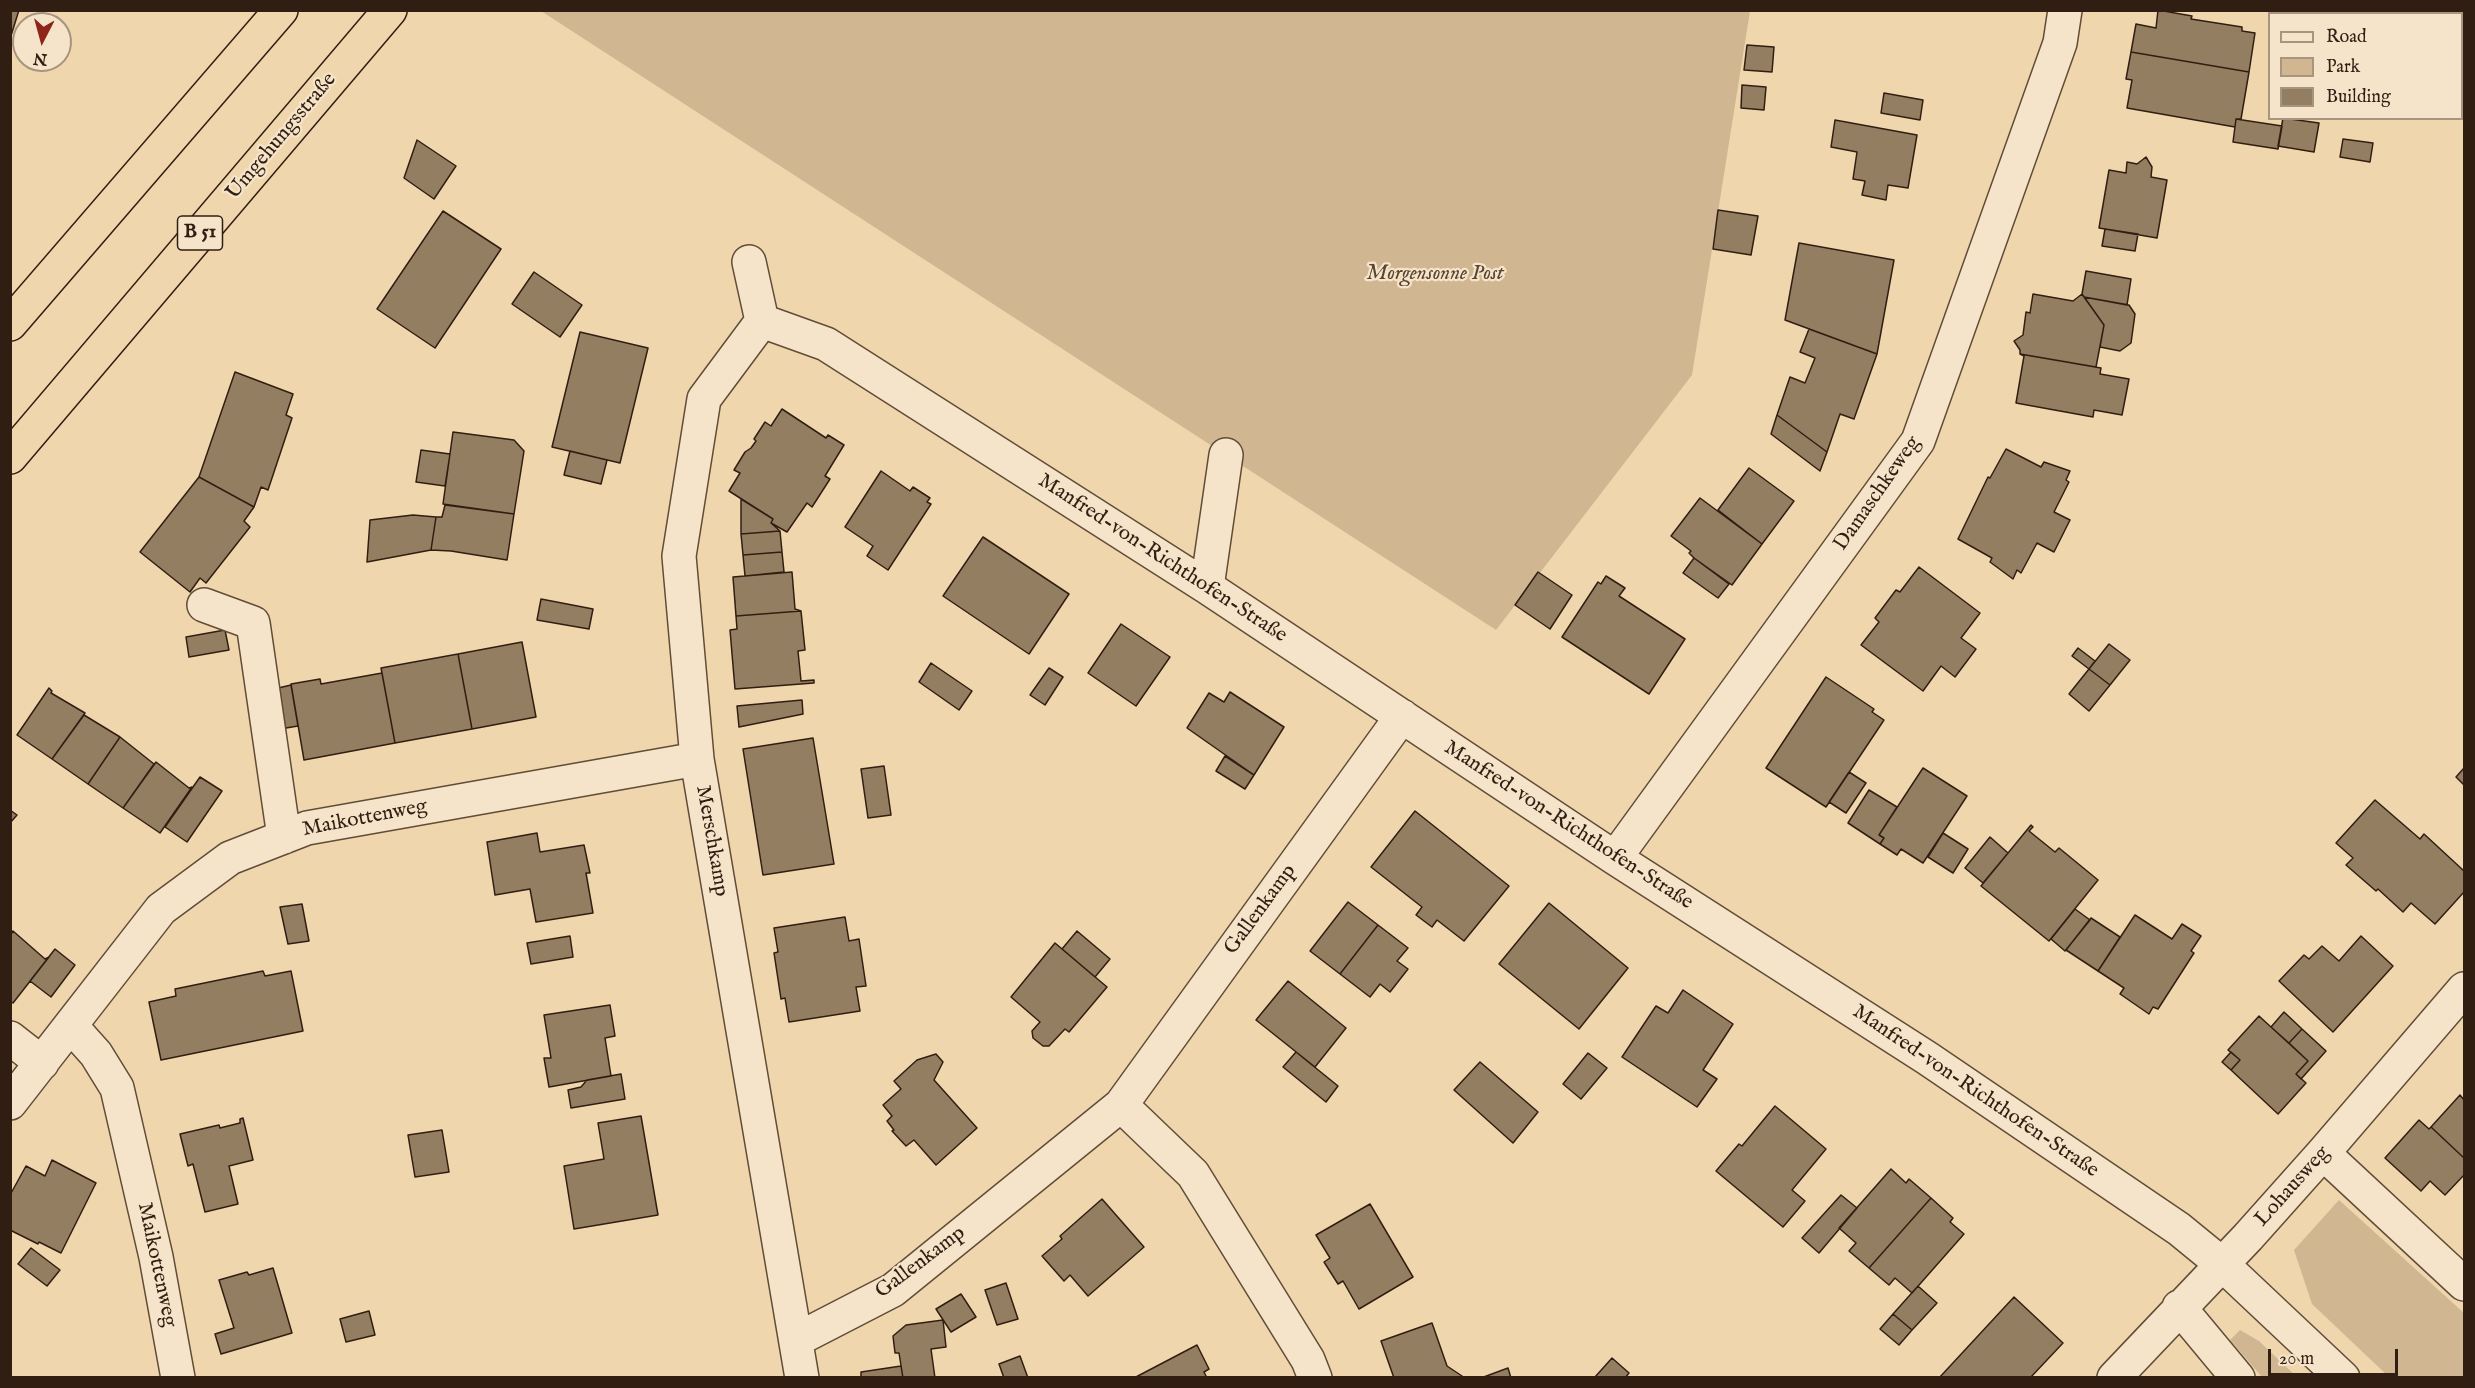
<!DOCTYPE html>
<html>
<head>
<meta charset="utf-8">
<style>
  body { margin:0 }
  #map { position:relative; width:2475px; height:1388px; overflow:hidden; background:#f0d6ac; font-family:"IM FELL English",serif }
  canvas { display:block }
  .frame { position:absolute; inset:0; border:12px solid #311e12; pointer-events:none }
  .legend { position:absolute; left:2268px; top:12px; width:195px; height:108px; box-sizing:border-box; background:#f5e4c9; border:2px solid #a79580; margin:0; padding:8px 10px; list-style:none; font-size:18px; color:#311e12 }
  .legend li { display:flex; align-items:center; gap:12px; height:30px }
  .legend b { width:30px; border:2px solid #a79580 }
  .north { position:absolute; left:12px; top:12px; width:60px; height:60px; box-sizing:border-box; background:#f5e4c9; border:2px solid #a79580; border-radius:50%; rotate:186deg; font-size:16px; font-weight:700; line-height:24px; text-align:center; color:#311e12 }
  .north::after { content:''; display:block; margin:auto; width:21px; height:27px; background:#8f2418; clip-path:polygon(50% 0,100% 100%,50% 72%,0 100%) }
  .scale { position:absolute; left:2268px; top:1349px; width:130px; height:27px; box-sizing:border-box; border:3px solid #311e12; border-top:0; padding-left:8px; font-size:18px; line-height:21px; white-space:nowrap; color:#311e12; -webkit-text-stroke:4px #f5e4c9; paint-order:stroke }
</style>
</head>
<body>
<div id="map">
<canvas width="2475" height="1388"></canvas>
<div class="frame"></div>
<ul class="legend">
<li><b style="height:8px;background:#f5e4c9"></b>Road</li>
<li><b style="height:16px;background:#d0b792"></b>Park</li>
<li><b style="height:16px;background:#947e62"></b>Building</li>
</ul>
<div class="north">N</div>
<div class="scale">20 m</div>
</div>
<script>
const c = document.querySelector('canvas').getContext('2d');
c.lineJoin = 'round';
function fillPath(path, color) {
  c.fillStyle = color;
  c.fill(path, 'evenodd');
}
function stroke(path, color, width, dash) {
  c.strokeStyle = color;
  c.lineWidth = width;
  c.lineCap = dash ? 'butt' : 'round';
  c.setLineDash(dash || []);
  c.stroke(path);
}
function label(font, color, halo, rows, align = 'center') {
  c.font = font + ' "IM FELL English",serif';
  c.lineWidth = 4.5;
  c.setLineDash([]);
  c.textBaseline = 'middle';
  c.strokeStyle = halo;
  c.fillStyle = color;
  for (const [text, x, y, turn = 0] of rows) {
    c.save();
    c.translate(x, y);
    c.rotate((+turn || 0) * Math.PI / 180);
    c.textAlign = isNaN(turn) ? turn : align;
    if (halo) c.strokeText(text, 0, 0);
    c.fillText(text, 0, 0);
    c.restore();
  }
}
fillPath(new Path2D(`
  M 541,11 L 1750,11 L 1692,375 L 1496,630 Z
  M 2339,1200 L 2464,1313 L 2464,1377 L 2389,1377 L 2312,1304 L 2294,1250 Z
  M 2240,1330 L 2259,1341 L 2297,1377 L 2262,1377 L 2230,1340 Z`), '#d0b792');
const building = new Path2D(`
  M 10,10 L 19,10 L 10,39 Z
  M 2158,10 L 2192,16 L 2191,19 L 2242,27 L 2242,31 L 2255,33 L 2249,72 L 2131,52 L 2136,24 L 2156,28 Z
  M 1747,45 L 1774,47 L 1772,72 L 1744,70 Z
  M 2131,52 L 2249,72 L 2241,119 L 2236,119 L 2235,127 L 2127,108 L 2132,80 L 2126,79 Z
  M 1742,85 L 1766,87 L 1764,110 L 1741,108 Z
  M 1884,93 L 1923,100 L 1920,120 L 1881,113 Z
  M 2283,118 L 2319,123 L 2314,152 L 2278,146 Z
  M 2236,119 L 2282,126 L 2278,149 L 2233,142 Z
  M 1835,120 L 1917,135 L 1908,188 L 1888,185 L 1886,200 L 1862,195 L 1865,181 L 1853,179 L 1857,152 L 1831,147 Z
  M 2343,139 L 2373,143 L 2370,162 L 2340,157 Z
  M 417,140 L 456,166 L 434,199 L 404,178 Z
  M 2146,157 L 2152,167 L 2151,177 L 2167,180 L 2157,238 L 2099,228 L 2109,170 L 2126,173 L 2127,162 L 2137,164 Z
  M 1718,210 L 1758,216 L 1751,255 L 1713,249 Z
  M 443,211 L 501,249 L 435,348 L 377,309 Z
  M 2105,229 L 2138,234 L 2135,251 L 2102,246 Z
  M 1799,243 L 1894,260 L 1877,354 L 1785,320 Z
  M 2086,271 L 2131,279 L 2127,305 L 2084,297 L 2082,294 Z
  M 534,272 L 582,305 L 560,337 L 512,304 Z
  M 2033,294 L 2073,301 L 2082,294 L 2104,325 L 2096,367 L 2020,354 L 2020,350 L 2014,341 L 2023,335 L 2026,312 L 2030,313 Z
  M 2084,297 L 2129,305 L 2135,314 L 2131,343 L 2120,351 L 2100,347 L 2104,325 Z
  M 1809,329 L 1877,354 L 1854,419 L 1840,414 L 1827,452 L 1777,415 L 1790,377 L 1805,383 L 1815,358 L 1800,352 Z
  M 580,332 L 648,348 L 620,463 L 552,447 Z
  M 2020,354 L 2101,368 L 2100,374 L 2129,379 L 2122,415 L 2094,410 L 2093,417 L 2016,403 L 2024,356 Z
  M 235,372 L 293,394 L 286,415 L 292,418 L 268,490 L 261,487 L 254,507 L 199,477 Z
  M 782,409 L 826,438 L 828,435 L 844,445 L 825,476 L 830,479 L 812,507 L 807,503 L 787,532 L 771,523 L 773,519 L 729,491 L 740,473 L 734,470 L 745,452 L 751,448 L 756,441 L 754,439 L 765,422 L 771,426 Z
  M 1777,415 L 1827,452 L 1820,471 L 1771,434 Z
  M 453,432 L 514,440 L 524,451 L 514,514 L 443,504 Z
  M 2006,449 L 2041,467 L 2044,462 L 2070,471 L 2066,480 L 2069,482 L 2054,512 L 2070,520 L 2054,552 L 2037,543 L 2021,573 L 2017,570 L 2013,579 L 1990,562 L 1992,558 L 1958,539 L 1988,477 L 1990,478 Z
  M 421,450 L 450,454 L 445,486 L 416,482 Z
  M 570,451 L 607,460 L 601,484 L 564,475 Z
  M 1749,468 L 1794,501 L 1762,544 L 1718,510 Z
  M 881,471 L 910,491 L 913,487 L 930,498 L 927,502 L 931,504 L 888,570 L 867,556 L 873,546 L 845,527 Z
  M 199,477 L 254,507 L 244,521 L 250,527 L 206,583 L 200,578 L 190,592 L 140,552 Z
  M 1700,498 L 1762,544 L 1732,585 L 1694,558 L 1689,553 L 1691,551 L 1671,536 Z
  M 741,499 L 773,519 L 771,523 L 780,531 L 741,534 Z
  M 445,505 L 514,514 L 507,560 L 451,551 L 431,550 L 436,517 L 442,517 Z
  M 413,515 L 436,517 L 431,550 L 367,562 L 370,520 Z
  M 780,531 L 782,552 L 743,555 L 741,534 Z
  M 983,537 L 1069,594 L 1029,654 L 943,596 Z
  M 782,552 L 784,572 L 745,576 L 743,555 Z
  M 1694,558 L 1729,584 L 1718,598 L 1683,573 Z
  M 1919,567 L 1980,613 L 1961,638 L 1976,649 L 1955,677 L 1941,666 L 1923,691 L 1861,645 L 1879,622 L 1875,618 L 1896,590 L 1900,592 Z
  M 792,572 L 795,609 L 801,611 L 736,616 L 733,577 Z
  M 1538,572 L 1572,595 L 1550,629 L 1515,605 Z
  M 1606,576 L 1625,588 L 1619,596 L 1685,639 L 1649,694 L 1562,637 L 1598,582 L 1601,584 Z
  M 541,599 L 593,609 L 589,629 L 537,620 Z
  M 801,611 L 805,650 L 798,651 L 801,681 L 814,680 L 814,683 L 735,689 L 730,630 L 737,629 L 736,616 Z
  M 1121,624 L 1170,657 L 1136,706 L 1088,673 Z
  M 225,630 L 229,650 L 189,657 L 186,637 Z
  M 522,642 L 536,717 L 472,729 L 458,654 Z
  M 2109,644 L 2130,660 L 2110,685 L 2089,669 Z
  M 2078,648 L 2095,661 L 2089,669 L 2072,656 Z
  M 458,654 L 472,729 L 395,743 L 381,668 Z
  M 931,663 L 972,691 L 959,710 L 919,682 Z
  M 1049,668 L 1063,677 L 1045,705 L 1030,695 Z
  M 2089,669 L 2110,685 L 2089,711 L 2069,694 Z
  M 382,673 L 395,743 L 304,760 L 291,684 L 320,679 L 321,684 Z
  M 1826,677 L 1874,709 L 1872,712 L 1884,720 L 1826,807 L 1766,768 Z
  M 291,685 L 298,726 L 280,729 L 274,689 Z
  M 49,688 L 52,691 L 51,693 L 85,713 L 52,759 L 17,735 Z
  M 1230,692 L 1284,727 L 1254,775 L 1187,728 L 1209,693 L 1224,702 Z
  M 802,700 L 803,714 L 739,727 L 737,706 Z
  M 84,715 L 120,737 L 88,784 L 52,759 Z
  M 120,737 L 154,764 L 123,808 L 88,784 Z
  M 813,738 L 834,864 L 763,875 L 743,749 Z
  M 1225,756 L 1254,775 L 1245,789 L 1216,771 Z
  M 156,762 L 189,788 L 192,787 L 160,833 L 123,808 Z
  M 884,766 L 891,815 L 868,818 L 861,769 Z
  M 1923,768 L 1967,796 L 1923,863 L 1901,849 L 1897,855 L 1880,844 L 1884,838 L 1879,835 Z
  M 2464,768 L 2464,785 L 2456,777 Z
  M 1849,772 L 1866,783 L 1846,813 L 1829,802 Z
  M 200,777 L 222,791 L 187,842 L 165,827 Z
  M 1869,790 L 1897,807 L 1879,835 L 1884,838 L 1880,844 L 1848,823 Z
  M 2375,800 L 2420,839 L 2424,834 L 2464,871 L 2464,892 L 2435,924 L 2411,903 L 2403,912 L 2378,889 L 2376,891 L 2346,865 L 2353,858 L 2336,843 Z
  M 10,810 L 17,815 L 10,823 Z
  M 1415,811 L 1509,886 L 1464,941 L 1437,920 L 1432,927 L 1416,915 L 1422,907 L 1371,867 Z
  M 2031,825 L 2033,827 L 2029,831 L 2055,852 L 2059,848 L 2098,880 L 2049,941 L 1981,886 Z
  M 537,833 L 540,852 L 584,845 L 590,873 L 586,873 L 593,913 L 536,922 L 530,889 L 495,895 L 487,842 Z
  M 1943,833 L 1968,849 L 1953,873 L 1928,857 Z
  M 1990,837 L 2008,853 L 1983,883 L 1965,868 Z
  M 1348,902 L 1378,925 L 1340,974 L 1310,951 Z
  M 1549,903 L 1628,968 L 1579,1029 L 1499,964 Z
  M 302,904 L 309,941 L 288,944 L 280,907 Z
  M 2075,909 L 2090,920 L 2065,951 L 2051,939 Z
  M 2135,915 L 2172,939 L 2182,924 L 2201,936 L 2191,951 L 2194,953 L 2158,1009 L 2153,1007 L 2149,1014 L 2120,994 L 2124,988 L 2098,971 Z
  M 845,917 L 849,941 L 859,939 L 866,986 L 856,987 L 860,1011 L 789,1022 L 785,998 L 781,999 L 774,953 L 778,952 L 774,928 Z
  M 2091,918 L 2120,937 L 2098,971 L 2066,950 Z
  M 1378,925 L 1408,948 L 1397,961 L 1408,969 L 1390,992 L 1380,984 L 1370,997 L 1340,974 Z
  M 13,931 L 45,959 L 49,957 L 13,1003 L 10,1001 L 10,936 Z
  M 1077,931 L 1110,959 L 1095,977 L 1062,949 Z
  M 570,936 L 573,957 L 531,964 L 527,943 Z
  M 2361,936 L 2393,966 L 2333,1032 L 2279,981 L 2304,955 L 2309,959 L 2322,946 L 2339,961 Z
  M 1055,943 L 1107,987 L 1069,1032 L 1065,1029 L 1049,1046 L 1043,1046 L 1033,1038 L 1032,1031 L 1040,1022 L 1011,997 Z
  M 55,949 L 75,965 L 51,997 L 30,981 Z
  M 263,971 L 265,976 L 291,971 L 303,1031 L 161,1060 L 149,1002 L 176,996 L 175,989 Z
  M 1288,981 L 1346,1028 L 1315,1067 L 1256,1020 Z
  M 1683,990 L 1733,1024 L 1703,1070 L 1717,1079 L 1697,1107 L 1622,1057 L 1656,1006 L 1668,1013 Z
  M 610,1005 L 615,1036 L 605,1038 L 611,1076 L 549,1087 L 544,1058 L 551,1058 L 544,1015 Z
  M 2284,1012 L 2302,1029 L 2289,1043 L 2271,1027 Z
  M 2259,1016 L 2308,1061 L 2296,1074 L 2306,1083 L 2278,1114 L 2231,1070 L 2240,1060 L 2228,1050 Z
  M 2302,1029 L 2326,1051 L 2301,1079 L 2296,1074 L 2308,1061 L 2289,1043 Z
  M 1296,1052 L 1338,1086 L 1326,1102 L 1283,1067 Z
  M 2231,1052 L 2240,1060 L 2231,1070 L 2222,1062 Z
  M 1588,1053 L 1607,1068 L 1581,1099 L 1563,1084 Z
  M 936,1054 L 943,1062 L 934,1080 L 977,1128 L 936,1165 L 914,1140 L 906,1146 L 892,1131 L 894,1130 L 887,1121 L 892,1116 L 883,1105 L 901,1089 L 894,1081 L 917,1060 Z
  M 1480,1062 L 1538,1112 L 1513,1143 L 1454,1090 Z
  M 621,1074 L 625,1099 L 571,1108 L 568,1090 L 581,1087 L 587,1080 Z
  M 2460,1095 L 2464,1100 L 2464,1158 L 2431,1127 Z
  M 1775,1106 L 1826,1149 L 1792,1190 L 1805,1201 L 1783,1227 L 1716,1171 L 1739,1144 L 1742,1146 Z
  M 641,1116 L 658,1215 L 574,1229 L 564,1166 L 604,1159 L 598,1123 Z
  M 243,1118 L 253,1160 L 229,1166 L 238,1204 L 205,1212 L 193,1164 L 188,1166 L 180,1134 L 219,1125 L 220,1128 L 240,1123 L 240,1119 Z
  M 2419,1120 L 2429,1129 L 2431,1127 L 2464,1158 L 2464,1175 L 2445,1195 L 2430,1181 L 2421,1191 L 2385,1158 Z
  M 442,1130 L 449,1172 L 415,1177 L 408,1135 Z
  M 52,1160 L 96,1183 L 61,1253 L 39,1242 L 38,1244 L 10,1230 L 10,1195 L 26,1166 L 45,1176 Z
  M 1891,1169 L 1906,1183 L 1909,1179 L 1931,1198 L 1869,1268 L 1849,1251 L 1856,1243 L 1839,1228 Z
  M 1841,1195 L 1857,1208 L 1819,1253 L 1802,1238 Z
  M 1931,1198 L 1953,1218 L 1950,1222 L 1964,1234 L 1912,1293 L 1895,1278 L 1889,1285 L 1869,1268 Z
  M 1102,1199 L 1144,1247 L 1088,1296 L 1070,1275 L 1064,1281 L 1042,1256 L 1062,1239 L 1060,1236 Z
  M 1370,1204 L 1413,1277 L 1359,1309 L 1343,1281 L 1338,1284 L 1324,1262 L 1330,1258 L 1316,1235 Z
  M 31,1248 L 60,1270 L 47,1286 L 18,1264 Z
  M 273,1268 L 292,1333 L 221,1354 L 215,1334 L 234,1328 L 219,1280 L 247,1272 L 249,1275 Z
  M 1006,1283 L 1018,1319 L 997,1325 L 985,1290 Z
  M 1918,1286 L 1937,1303 L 1912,1330 L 1893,1314 Z
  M 961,1294 L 976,1317 L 951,1332 L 936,1309 Z
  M 2014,1297 L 2063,1343 L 2030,1378 L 1939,1378 Z
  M 369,1311 L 375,1335 L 346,1342 L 340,1319 Z
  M 1893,1314 L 1912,1330 L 1899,1345 L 1880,1329 Z
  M 943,1320 L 946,1347 L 931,1349 L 935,1378 L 903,1378 L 899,1353 L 895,1353 L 893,1336 L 906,1325 Z
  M 1432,1323 L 1447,1366 L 1465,1378 L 1394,1378 L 1381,1341 Z
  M 1197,1345 L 1209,1369 L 1204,1372 L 1207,1378 L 1134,1378 Z
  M 1020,1356 L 1028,1378 L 1004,1378 L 999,1364 Z
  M 1612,1358 L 1629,1373 L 1625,1378 L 1595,1377 Z
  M 901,1366 L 903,1378 L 861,1378 L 861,1372 Z
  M 1508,1368 L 1511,1378 L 1481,1378 Z`);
fillPath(building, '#947e62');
stroke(building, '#311e12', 1.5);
const minor = new Path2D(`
  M 749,262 L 762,321
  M 762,321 L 826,344 L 1207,587 L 1615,858 L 1927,1058 L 2179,1229 L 2223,1265 L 2343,1378
  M 762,321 L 704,399 L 679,556 L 697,759 L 802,1378
  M 1207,587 L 1226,455
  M 204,605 L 253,623 L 284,837
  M 1615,858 L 1918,441 L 2060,43 L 2065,10
  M 71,1026 L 96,1054 L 117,1088 L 156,1257 L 178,1378
  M 10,1038 L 42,1063
  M 10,1103 L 161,909 L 230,858 L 307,828 L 697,759
  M 1121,1105 L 1193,1174 L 1308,1360 L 1315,1378
  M 2323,1153 L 2464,1284
  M 2179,1307 L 2238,1378
  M 796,1340 L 893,1290 L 1121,1105 L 1402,716
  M 2114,1378 L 2248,1237 L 2323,1153 L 2464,989`);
const highway = new Path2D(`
  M 10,324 L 281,10
  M 10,457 L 390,10`);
stroke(minor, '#614c38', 36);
stroke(highway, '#311e12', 36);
stroke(minor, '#f5e4c9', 33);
stroke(highway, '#f0d6ac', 33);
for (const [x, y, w] of [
  [200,233,45]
]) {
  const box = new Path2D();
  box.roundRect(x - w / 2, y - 17, w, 34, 4.5);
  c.fillStyle = '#f5e4c9';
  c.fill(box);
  stroke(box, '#311e12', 1.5);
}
label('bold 20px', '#311e12', null, [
  ["B 51",200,233]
]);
label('21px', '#311e12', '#f5e4c9', [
  ["Umgehungsstraße",282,137,-50],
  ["Damaschkeweg",1878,494,-55],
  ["Manfred-von-Richthofen-Straße",1162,559,33],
  ["Maikottenweg",365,819,-11],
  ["Manfred-von-Richthofen-Straße",1568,826,33],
  ["Merschkamp",711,841,80],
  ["Gallenkamp",1261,910,-54],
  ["Manfred-von-Richthofen-Straße",1975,1092,34],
  ["Lohausweg",2293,1187,-48],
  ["Gallenkamp",921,1263,-37],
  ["Maikottenweg",156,1265,78]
]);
label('italic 21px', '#594432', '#f5e4c9', [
  ["Morgensonne Post",1435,275]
]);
</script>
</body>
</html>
